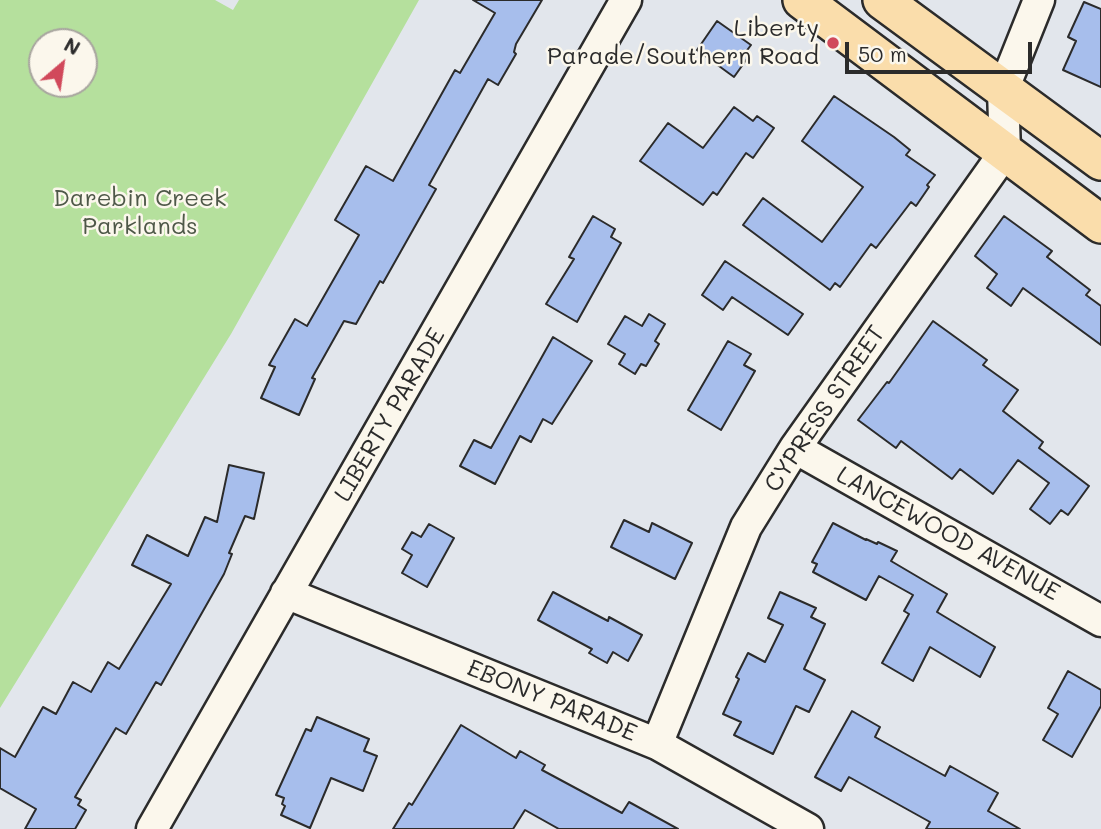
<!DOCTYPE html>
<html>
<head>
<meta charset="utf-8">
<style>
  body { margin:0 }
  #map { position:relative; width:1101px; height:829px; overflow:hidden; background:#e2e6ec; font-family:Mali,sans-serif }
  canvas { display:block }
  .north { position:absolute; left:28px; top:28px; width:70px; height:70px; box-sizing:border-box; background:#fbf7ec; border:2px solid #a8a59f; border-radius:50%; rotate:29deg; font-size:19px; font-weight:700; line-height:28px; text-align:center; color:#2b2b2b }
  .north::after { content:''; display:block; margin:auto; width:24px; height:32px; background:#d1495b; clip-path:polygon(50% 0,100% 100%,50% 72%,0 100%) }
  .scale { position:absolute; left:845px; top:42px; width:187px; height:32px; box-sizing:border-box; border:4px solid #2b2b2b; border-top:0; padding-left:9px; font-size:21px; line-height:24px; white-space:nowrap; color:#2b2b2b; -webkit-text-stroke:5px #fbf7ec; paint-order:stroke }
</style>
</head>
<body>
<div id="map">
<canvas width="1101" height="829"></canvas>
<div class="north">N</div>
<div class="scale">50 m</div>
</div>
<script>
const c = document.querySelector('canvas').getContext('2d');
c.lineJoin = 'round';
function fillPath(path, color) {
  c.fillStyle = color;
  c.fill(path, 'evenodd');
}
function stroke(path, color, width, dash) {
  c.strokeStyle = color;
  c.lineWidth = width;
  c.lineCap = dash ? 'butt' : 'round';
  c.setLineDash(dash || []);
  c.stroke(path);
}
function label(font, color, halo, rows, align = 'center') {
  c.font = font + ' Mali,sans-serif';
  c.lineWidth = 5;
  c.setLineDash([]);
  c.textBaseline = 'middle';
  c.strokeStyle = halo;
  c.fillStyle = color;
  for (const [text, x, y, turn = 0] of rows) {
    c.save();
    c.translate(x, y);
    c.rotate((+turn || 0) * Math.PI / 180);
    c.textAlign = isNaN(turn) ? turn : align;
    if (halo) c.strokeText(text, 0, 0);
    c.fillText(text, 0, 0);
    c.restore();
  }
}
fillPath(new Path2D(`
  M 0,0 L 215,0 L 233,10 L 239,0 L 419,0 L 231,334 L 0,708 ZM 42,42 L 84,42 L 84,84 L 42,84 Z`), '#b5e09d');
const building = new Path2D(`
  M 473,0 L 542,0 L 516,44 L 514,52 L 516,54 L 498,85 L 488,79 L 429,185 L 436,189 L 383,283 L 380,281 L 356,324 L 344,321 L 312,378 L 315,379 L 299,415 L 261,398 L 275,367 L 269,365 L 295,319 L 307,326 L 359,235 L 335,220 L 366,166 L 393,181 L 455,70 L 460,73 L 495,13 Z
  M 1084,2 L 1101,9 L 1101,87 L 1063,70 L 1076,41 L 1068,37 Z
  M 717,21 L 751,45 L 745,53 L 749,56 L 734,77 L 697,50 Z
  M 834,96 L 894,137 L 910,150 L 906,155 L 935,175 L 927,185 L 929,187 L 916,206 L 911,202 L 876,248 L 871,244 L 840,287 L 835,283 L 830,290 L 743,225 L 763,198 L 822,242 L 863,187 L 802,141 Z
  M 734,107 L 753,121 L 757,116 L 774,128 L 753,158 L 746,153 L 717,195 L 713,192 L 703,205 L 640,161 L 668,123 L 703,148 Z
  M 593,216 L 615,229 L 611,237 L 621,243 L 577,322 L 546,304 L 574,259 L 569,257 Z
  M 1004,216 L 1052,251 L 1047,257 L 1090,290 L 1086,295 L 1101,306 L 1101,345 L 1023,288 L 1011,306 L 987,288 L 997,274 L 975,256 Z
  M 725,261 L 803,314 L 788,335 L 732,297 L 723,310 L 702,295 Z
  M 649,314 L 665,324 L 655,341 L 659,344 L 646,366 L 641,364 L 635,374 L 619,364 L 625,354 L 608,344 L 625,316 L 642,326 Z
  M 933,321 L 987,360 L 983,365 L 1018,390 L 1003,411 L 1043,442 L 1039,448 L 1089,486 L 1068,515 L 1061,510 L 1050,524 L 1030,509 L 1049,483 L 1018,460 L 993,494 L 960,469 L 952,479 L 901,441 L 896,448 L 858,420 L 887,382 L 889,383 Z
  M 553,337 L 592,361 L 552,424 L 543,419 L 531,442 L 520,436 L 495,484 L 460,466 L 474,440 L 491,448 Z
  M 728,341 L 751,354 L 744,365 L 755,371 L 721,430 L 688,410 Z
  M 229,465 L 264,473 L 254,519 L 245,516 L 229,553 L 232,554 L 224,574 L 161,685 L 156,682 L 126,734 L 116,728 L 75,797 L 81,800 L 78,805 L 86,810 L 75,829 L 25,829 L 36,809 L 0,788 L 0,748 L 15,757 L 43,707 L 56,714 L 73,682 L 91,692 L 108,662 L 119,669 L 171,584 L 132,565 L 147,535 L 188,556 L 205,517 L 217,522 Z
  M 624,520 L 649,532 L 652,523 L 692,543 L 675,579 L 611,547 Z
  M 833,523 L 866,540 L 866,539 L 877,544 L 878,542 L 897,551 L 891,561 L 947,594 L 937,612 L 995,647 L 980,677 L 930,647 L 913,681 L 882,663 L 909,614 L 904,611 L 913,595 L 879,576 L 866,600 L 813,572 L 817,564 L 812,562 Z
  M 429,524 L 454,538 L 427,587 L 402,573 L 412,555 L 402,549 L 412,532 L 421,537 Z
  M 553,592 L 608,621 L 609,617 L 642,635 L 628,661 L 613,652 L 607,663 L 589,653 L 592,649 L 538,620 Z
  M 780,592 L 816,608 L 811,617 L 825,624 L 804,669 L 825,680 L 809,712 L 796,706 L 773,754 L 734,735 L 741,722 L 723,714 L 739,679 L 736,677 L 748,653 L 765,662 L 783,625 L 768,618 Z
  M 1068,671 L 1101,690 L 1101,706 L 1072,757 L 1043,740 L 1058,714 L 1048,708 Z
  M 852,711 L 880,727 L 875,737 L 945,776 L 950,766 L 998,793 L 988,811 L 1020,829 L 926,829 L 930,822 L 849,777 L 841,791 L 815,777 Z
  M 317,717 L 369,739 L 364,751 L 377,756 L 363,791 L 331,778 L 310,828 L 281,815 L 285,806 L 282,804 L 284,798 L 276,795 L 306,729 L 311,731 Z
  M 461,725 L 516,758 L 520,751 L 545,765 L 542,770 L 622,813 L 629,802 L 678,829 L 559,829 L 525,810 L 513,829 L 393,829 L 409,803 L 412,805 Z`);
fillPath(building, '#a7beec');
stroke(building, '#2b2b2b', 2);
const minor = new Path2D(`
  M 795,448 L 1101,621
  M 286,593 L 657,744 L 808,829
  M 657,744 L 746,527 L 795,448 L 1005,152 L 1003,90 L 1039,0
  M 152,829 C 309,552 470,277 626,0`);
const major = new Path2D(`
  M 802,0 L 1101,224
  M 882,0 L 1101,161`);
stroke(minor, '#2b2b2b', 35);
stroke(major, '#2b2b2b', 42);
stroke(minor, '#fbf7ec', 30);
stroke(major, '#faddab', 37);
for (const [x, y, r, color] of [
  [833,43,7,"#d1495b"]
]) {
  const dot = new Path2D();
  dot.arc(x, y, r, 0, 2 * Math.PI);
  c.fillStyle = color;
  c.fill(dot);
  stroke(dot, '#fbf7ec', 2.5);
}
label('24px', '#2b2b2b', '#fbf7ec', [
  ["Liberty",819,29],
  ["Parade/Southern Road",819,57]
], 'right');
label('24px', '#4e5848', '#fbf7ec', [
  ["Darebin Creek",140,199],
  ["Parklands",140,227]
]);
label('24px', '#2b2b2b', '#fbf7ec', [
  ["CYPRESS STREET",825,409,-56],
  ["LIBERTY PARADE",390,415,-60],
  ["LANCEWOOD AVENUE",948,534,29],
  ["EBONY PARADE",552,701,22]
]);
</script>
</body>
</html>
